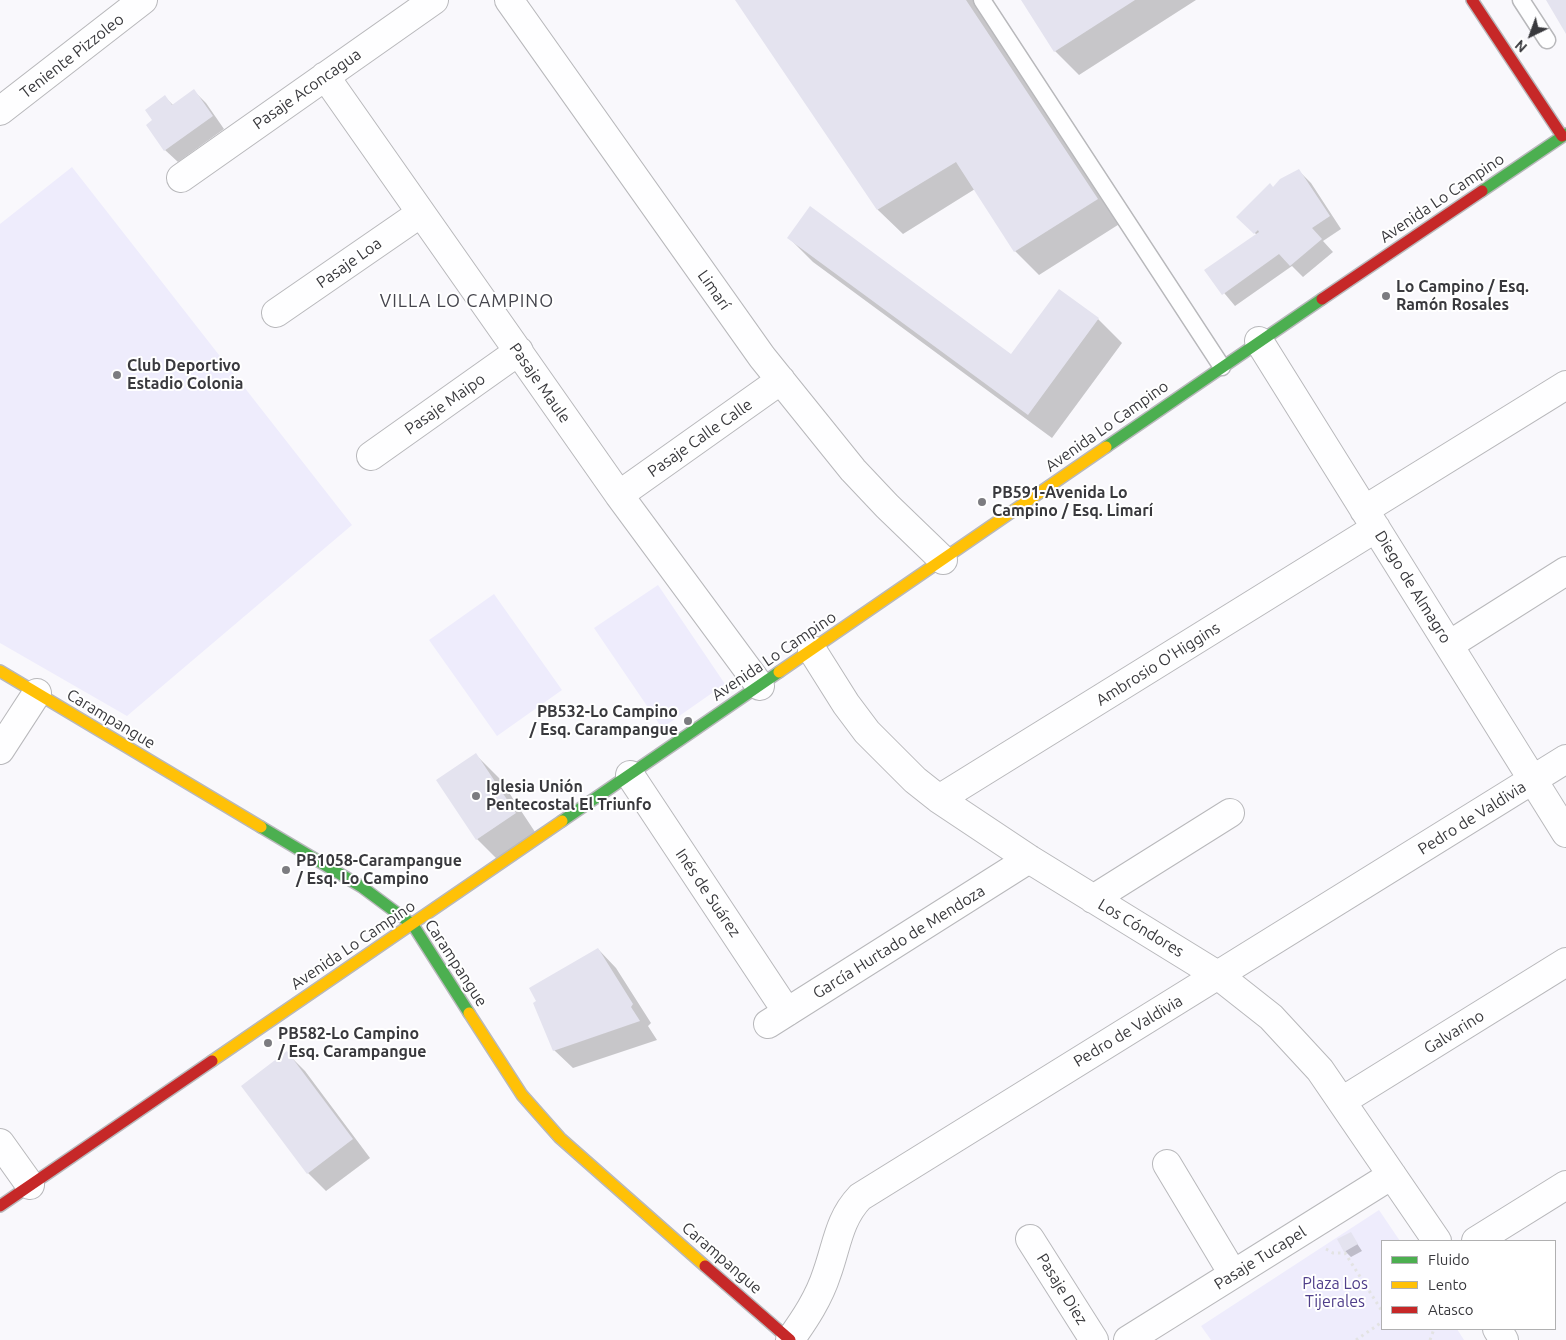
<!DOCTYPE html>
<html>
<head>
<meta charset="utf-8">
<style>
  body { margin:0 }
  #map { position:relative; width:1566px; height:1340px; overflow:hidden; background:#f9f8fc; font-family:Ubuntu,sans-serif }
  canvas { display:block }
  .legend { position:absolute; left:1381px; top:1240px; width:175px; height:90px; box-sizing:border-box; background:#fff; border:1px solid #b0b0b1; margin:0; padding:6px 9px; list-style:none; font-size:15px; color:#39393d }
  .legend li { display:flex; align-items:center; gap:10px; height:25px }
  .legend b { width:25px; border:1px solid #b0b0b1 }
  .north { position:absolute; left:1506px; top:10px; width:50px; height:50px; -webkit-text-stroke:4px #fff; paint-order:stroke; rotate:222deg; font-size:14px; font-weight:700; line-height:20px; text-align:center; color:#39393d }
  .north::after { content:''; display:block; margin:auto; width:18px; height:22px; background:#39393d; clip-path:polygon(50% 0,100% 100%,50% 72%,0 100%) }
</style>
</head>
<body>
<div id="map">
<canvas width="1566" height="1340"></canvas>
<ul class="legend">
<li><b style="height:6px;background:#4caf50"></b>Fluido</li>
<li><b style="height:6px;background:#ffc107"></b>Lento</li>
<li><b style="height:6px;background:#c62828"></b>Atasco</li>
</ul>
<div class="north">N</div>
</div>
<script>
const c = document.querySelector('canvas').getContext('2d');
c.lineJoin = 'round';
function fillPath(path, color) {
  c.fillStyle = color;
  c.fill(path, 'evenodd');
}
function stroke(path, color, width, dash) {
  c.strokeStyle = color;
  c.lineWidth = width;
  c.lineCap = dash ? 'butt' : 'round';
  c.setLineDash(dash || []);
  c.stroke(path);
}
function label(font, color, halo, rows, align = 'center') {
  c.font = font + ' Ubuntu,sans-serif';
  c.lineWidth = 4;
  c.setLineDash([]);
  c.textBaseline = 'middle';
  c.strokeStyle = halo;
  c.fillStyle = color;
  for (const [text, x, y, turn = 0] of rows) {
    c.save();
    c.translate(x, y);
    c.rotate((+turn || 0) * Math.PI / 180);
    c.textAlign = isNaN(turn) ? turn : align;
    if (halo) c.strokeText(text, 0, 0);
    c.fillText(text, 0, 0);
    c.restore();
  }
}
fillPath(new Path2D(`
  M 72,167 L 352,525 L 127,716 L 0,643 L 0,224 Z
  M 658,585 L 725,684 L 662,728 L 594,628 Z
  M 494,594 L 562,690 L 497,736 L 429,640 Z
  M 1379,1210 L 1400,1241 L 1382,1241 L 1382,1329 L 1457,1329 L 1464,1340 L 1211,1340 L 1201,1326 Z`), '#eeecfc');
fillPath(new Path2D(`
  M 737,0 L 973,0 L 1121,223 L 1039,275 L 1015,251 L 975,189 L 903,234 L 878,210 Z
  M 1022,0 L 1196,0 L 1079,75 L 1055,51 Z
  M 194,91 L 206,103 L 224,129 L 178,162 L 165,150 L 147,125 L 154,121 L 165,97 L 174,106 Z
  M 1299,171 L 1311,183 L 1341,229 L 1323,241 L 1333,252 L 1303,277 L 1292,266 L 1235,306 L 1205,270 L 1257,235 L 1238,217 Z
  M 789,238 L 1011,356 L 1098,319 L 1122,343 L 1052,438 L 813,262 Z
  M 476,755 L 500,779 L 539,838 L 501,863 L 477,839 Z
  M 598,949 L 616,968 L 651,1023 L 648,1026 L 657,1040 L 573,1068 L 554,1050 Z
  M 287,1053 L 305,1071 L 370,1158 L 326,1191 L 308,1173 Z
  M 1350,1233 L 1362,1251 L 1351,1257 L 1345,1251 Z`), '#0003');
fillPath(new Path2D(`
  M 735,0 L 966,0 L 1098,199 L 1014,252 L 956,162 L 877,210 Z
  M 1021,0 L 1135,0 L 1054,52 Z
  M 1546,0 L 1566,0 L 1566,34 Z
  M 194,89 L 213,116 L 164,151 L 146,125 L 152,120 L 145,110 L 165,95 L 172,105 Z
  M 1299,169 L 1330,216 L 1312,228 L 1322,239 L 1290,266 L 1279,254 L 1222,295 L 1204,270 L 1259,232 L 1258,230 L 1254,234 L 1236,217 L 1270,183 L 1273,187 L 1280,179 Z
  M 810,206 L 1011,354 L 1059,289 L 1099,318 L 1028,415 L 787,238 Z
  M 476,753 L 516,813 L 476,840 L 436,780 Z
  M 598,948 L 633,1004 L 631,1007 L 640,1021 L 553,1051 L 533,1003 L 536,1001 L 529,988 Z
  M 287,1051 L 353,1139 L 307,1174 L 241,1086 Z
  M 1351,1232 L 1358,1244 L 1344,1252 L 1337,1239 Z`), '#e4e3ef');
const lane = new Path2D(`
  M 982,0 L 1222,367
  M 1521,0 L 1547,40`);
const street = new Path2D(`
  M 509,0 L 762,357 L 853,470 L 887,506 L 943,560
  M 325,76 L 619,495 L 760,686
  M 0,111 L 143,0
  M 181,178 L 434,0
  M 276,313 L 421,213
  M 1259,341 L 1566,833
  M 371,456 L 519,351
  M 619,495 L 781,380
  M 1364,510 L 1566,385
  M 1449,645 L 1566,571
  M 812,650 L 846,704 L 867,732 L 915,780 L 939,799 L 1029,859 L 1219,976 L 1271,1017 L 1320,1070 L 1437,1241
  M 0,750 L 37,693
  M 630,775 L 787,1012
  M 939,799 L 1376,528
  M 1093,899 L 1230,813
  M 768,1024 L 1029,859
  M 1342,1101 L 1566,962
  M 0,1143 L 30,1185
  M 1167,1164 L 1233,1274
  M 1030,1239 L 1094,1340
  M 1476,1241 L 1566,1185
  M 1497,1329 L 1504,1340
  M 790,1340 C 805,1319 819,1298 827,1273 C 837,1245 839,1219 860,1197 L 1566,759
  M 1128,1340 L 1392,1175`);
const fast = new Path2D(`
  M 1482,191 L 1566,134
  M 1106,447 L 1322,299
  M 562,821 L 779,672
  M 261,827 L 362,887 L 413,925 L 469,1013`);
const slow = new Path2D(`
  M 0,671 L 261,827
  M 779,672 L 1106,447
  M 469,1013 L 522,1095 L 560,1138 L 705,1266
  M 212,1061 L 562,821`);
const jam = new Path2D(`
  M 1472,0 L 1562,136
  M 1322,299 L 1482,191
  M 0,1206 L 212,1061
  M 705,1266 L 790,1340`);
stroke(lane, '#b8b8bb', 19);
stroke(street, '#b8b8bb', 30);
stroke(fast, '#b8b8bb', 14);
stroke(slow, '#b8b8bb', 14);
stroke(jam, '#b8b8bb', 14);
stroke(new Path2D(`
  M 1326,1249 L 1333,1253 L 1345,1253 L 1382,1311
  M 1356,1340 L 1382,1322
  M 1430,1340 L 1434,1329`), '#e3e3e3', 3, [2.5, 4]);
stroke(lane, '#fefeff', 16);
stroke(street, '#fefeff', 28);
stroke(fast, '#4caf50', 11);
stroke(slow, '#ffc107', 11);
stroke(jam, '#c62828', 11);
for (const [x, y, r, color] of [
  [1386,296,5,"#7c7c80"],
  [117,375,5,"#7c7c80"],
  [982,502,5,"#7c7c80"],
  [688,721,5,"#7c7c80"],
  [476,796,5,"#7c7c80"],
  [286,870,5,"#7c7c80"],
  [268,1043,5,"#7c7c80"]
]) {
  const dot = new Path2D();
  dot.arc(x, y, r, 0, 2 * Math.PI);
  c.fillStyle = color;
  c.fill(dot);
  stroke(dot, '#fff', 2);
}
label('16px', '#39393d', '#fff', [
  ["Teniente Pizzoleo",72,56,-38],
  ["Pasaje Aconcagua",307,89,-35],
  ["Avenida Lo Campino",1442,198,-34],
  ["Pasaje Loa",349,263,-35],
  ["Limarí",714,290,55],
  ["Pasaje Maule",540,383,55],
  ["Pasaje Maipo",445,404,-35],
  ["Avenida Lo Campino",1107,426,-35],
  ["Pasaje Calle Calle",700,438,-35],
  ["Diego de Almagro",1413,587,58],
  ["Avenida Lo Campino",774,656,-34],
  ["Ambrosio O'Higgins",1158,664,-32],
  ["Carampangue",111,719,31],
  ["Pedro de Valdivia",1472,818,-32],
  ["Inés de Suárez",708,893,56],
  ["Los Cóndores",1141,928,31],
  ["García Hurtado de Mendoza",899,942,-32],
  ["Avenida Lo Campino",353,945,-34],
  ["Carampangue",456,963,57],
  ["Pedro de Valdivia",1128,1031,-31],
  ["Galvarino",1454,1032,-32],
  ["Carampangue",722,1258,41],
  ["Pasaje Tucapel",1260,1258,-32],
  ["Pasaje Diez",1062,1289,58]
]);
label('bold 16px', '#39393d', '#fff', [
  ["Lo Campino / Esq.",1396,287],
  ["Ramón Rosales",1396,305],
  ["Club Deportivo",127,366],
  ["Estadio Colonia",127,384],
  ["PB591-Avenida Lo",992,493],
  ["Campino / Esq. Limarí",992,511],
  ["PB532-Lo Campino",678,712,"right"],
  ["/ Esq. Carampangue",678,730,"right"],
  ["Iglesia Unión",486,787],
  ["Pentecostal El Triunfo",486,805],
  ["PB1058-Carampangue",296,861],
  ["/ Esq. Lo Campino",296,879],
  ["PB582-Lo Campino",278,1034],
  ["/ Esq. Carampangue",278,1052]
], 'left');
label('16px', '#4f3e8a', '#fff', [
  ["Plaza Los",1335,1284],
  ["Tijerales",1335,1302]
]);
c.letterSpacing = '1px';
label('18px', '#45454d', '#fff', [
  ["VILLA LO CAMPINO",467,301]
]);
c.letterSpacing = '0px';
</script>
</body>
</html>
